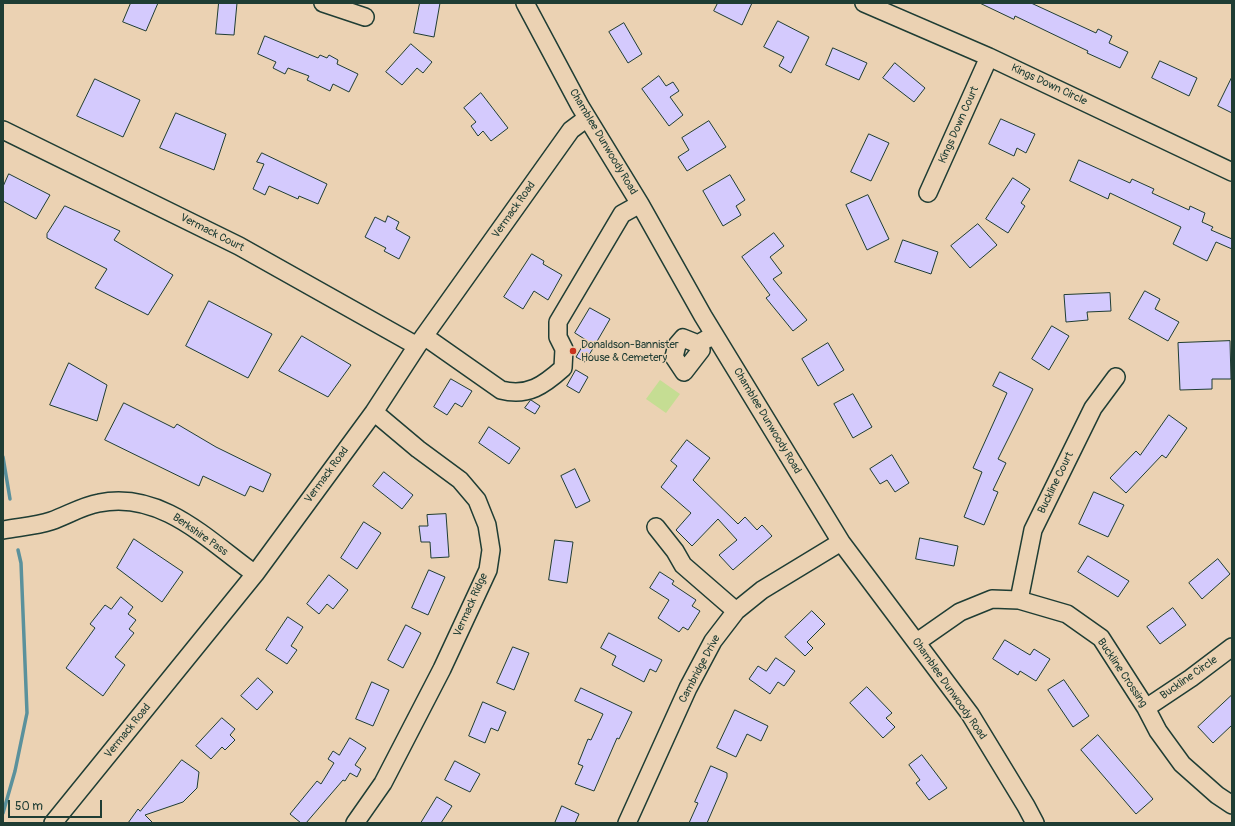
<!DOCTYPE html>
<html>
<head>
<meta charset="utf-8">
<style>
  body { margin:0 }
  #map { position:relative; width:1235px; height:826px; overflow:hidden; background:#ebd2b3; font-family:Pangolin,sans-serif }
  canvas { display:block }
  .frame { position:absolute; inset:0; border:4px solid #1f3d34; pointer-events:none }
  .scale { position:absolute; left:8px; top:800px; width:94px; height:18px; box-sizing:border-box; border:2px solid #1f3d34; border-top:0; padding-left:5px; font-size:12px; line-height:14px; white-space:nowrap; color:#1f3d34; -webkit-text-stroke:3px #ebd2b3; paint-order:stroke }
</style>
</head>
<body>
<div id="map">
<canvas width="1235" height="826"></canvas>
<div class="frame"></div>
<div class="scale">50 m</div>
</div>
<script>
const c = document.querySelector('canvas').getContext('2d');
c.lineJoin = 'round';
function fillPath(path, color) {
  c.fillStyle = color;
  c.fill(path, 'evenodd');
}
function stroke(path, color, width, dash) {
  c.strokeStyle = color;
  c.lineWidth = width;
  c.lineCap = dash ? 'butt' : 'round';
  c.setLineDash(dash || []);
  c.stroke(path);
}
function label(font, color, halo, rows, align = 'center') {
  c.font = font + ' Pangolin,sans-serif';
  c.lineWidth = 3;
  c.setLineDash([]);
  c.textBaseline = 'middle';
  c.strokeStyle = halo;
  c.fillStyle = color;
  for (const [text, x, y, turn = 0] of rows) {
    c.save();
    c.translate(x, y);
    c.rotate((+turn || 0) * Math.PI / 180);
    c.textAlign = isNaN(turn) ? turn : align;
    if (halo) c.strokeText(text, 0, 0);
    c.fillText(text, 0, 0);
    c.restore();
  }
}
fillPath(new Path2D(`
  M 660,380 L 680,394 L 666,413 L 646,399 Z`), '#c5dd93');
stroke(new Path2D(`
  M 3,457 L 10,499
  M 3,813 L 15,771 L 27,713 L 21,563 L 18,550`), '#5a919c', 3.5);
const building = new Path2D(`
  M 131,3 L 158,3 L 146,31 L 123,22 Z
  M 219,3 L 237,3 L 234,35 L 216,34 Z
  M 420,3 L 440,3 L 434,37 L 414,33 Z
  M 718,3 L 752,3 L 742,25 L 714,11 Z
  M 980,3 L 1031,3 L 1096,33 L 1098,29 L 1112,36 L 1109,43 L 1128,52 L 1120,68 L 1087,53 L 1088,51 L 1015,16 L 1014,19 Z
  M 778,21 L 809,37 L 791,73 L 779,66 L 784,57 L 764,47 Z
  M 624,23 L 642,54 L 628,63 L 609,32 Z
  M 265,36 L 318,58 L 320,55 L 327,58 L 329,55 L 338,60 L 337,64 L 358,74 L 349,92 L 333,84 L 330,91 L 307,80 L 309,76 L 288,68 L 285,74 L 273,68 L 276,62 L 258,54 Z
  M 411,44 L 432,62 L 423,73 L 417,68 L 402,85 L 386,72 Z
  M 833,48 L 867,63 L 859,80 L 826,65 Z
  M 1160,61 L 1197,78 L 1189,96 L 1152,78 Z
  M 895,63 L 925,88 L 914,102 L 883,78 Z
  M 659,76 L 666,86 L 673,82 L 679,91 L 670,97 L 683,115 L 669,126 L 642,89 Z
  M 1232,77 L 1232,113 L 1218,106 Z
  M 95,79 L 140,100 L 123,137 L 77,116 Z
  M 481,93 L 508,128 L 491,141 L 483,131 L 478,136 L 471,126 L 476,122 L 464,108 Z
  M 176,113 L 226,134 L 214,170 L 160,148 Z
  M 1001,119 L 1035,134 L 1026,153 L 1017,148 L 1014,156 L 989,144 Z
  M 709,121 L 726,147 L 687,171 L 678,157 L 689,150 L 682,138 Z
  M 869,134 L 889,143 L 871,181 L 851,172 Z
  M 262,153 L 327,184 L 318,204 L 299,196 L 298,199 L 269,186 L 265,195 L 253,189 L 264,164 L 257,162 Z
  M 1079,160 L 1130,183 L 1132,179 L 1154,189 L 1152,193 L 1189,210 L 1190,206 L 1205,213 L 1202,222 L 1213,227 L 1211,230 L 1232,239 L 1232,249 L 1216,242 L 1207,261 L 1173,244 L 1181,227 L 1110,193 L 1108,199 L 1070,181 Z
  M 9,174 L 50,195 L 36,219 L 3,201 L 3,187 Z
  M 730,175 L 745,200 L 736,206 L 741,215 L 723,226 L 703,191 Z
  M 1013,178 L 1030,189 L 1021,203 L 1025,206 L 1008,233 L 986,219 Z
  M 868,195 L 889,239 L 867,250 L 846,205 Z
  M 65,206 L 120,231 L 114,240 L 173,275 L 148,315 L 95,288 L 107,269 L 47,238 L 47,234 Z
  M 388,216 L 399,222 L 396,229 L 410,237 L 399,259 L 384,251 L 386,248 L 365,237 L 375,217 L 385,222 Z
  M 978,224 L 997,245 L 970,268 L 951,246 Z
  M 774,233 L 784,246 L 770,257 L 782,273 L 773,279 L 807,320 L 793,331 L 766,298 L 770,295 L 742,257 Z
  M 903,240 L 938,252 L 931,274 L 895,262 Z
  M 532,254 L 544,261 L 543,264 L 562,275 L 548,300 L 534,291 L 523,309 L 504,297 Z
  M 1145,291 L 1160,299 L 1155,309 L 1179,322 L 1168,341 L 1129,319 Z
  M 1110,293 L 1111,311 L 1087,312 L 1088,320 L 1066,322 L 1064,295 Z
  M 209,301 L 272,334 L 248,378 L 186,346 Z
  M 590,308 L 610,319 L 585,362 L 576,357 L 586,340 L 575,333 Z
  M 1052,326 L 1069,336 L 1049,370 L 1032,359 Z
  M 302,336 L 351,365 L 328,397 L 279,371 Z
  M 1230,341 L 1231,379 L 1212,379 L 1212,389 L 1180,390 L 1178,343 Z
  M 828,343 L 844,370 L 818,386 L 802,359 Z
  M 69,363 L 107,385 L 97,421 L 50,405 Z
  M 576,370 L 588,377 L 579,393 L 567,386 Z
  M 1000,372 L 1033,389 L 998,459 L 1006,463 L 993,490 L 998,492 L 984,525 L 964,517 L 982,472 L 973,468 L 1007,393 L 993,386 Z
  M 451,379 L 472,391 L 462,407 L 455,403 L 447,415 L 434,407 Z
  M 853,394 L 872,427 L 853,438 L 834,404 Z
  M 531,400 L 540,406 L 535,414 L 525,408 Z
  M 124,403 L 174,428 L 177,424 L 216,447 L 271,474 L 263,492 L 250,486 L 245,496 L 203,476 L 199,486 L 105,440 Z
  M 1169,415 L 1187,428 L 1166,458 L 1162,455 L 1126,493 L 1110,478 L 1136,451 L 1140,455 Z
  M 489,427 L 520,448 L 509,464 L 479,443 Z
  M 687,440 L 710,458 L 693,480 L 738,524 L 745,517 L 757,530 L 762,525 L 772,536 L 733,570 L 719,555 L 737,540 L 718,519 L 692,546 L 676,530 L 691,513 L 661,487 L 677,466 L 671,461 Z
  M 892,455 L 909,483 L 895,492 L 887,480 L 880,484 L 870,469 Z
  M 575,469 L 590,501 L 576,508 L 561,476 Z
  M 384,472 L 413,495 L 402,509 L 373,486 Z
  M 1094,492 L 1124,505 L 1108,537 L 1079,524 Z
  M 446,514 L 449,557 L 431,558 L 430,542 L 421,542 L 419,526 L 428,526 L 427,515 Z
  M 364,522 L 381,533 L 357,569 L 341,558 Z
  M 920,538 L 958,546 L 954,566 L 916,559 Z
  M 134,539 L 183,572 L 162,602 L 117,568 Z
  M 555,540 L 573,542 L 567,583 L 549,580 Z
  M 1088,556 L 1129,581 L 1118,597 L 1078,572 Z
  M 1218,559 L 1230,574 L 1202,599 L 1189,583 Z
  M 429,570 L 445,577 L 428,615 L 412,608 Z
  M 660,572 L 674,581 L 672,584 L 696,600 L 692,606 L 700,611 L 688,630 L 683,627 L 679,632 L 658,618 L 669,600 L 650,588 Z
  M 329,575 L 348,590 L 333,609 L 327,604 L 319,614 L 307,604 Z
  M 121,597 L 133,607 L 128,614 L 136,620 L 129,629 L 134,633 L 115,657 L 125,665 L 103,696 L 66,668 L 95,628 L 90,624 L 105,605 L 111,609 Z
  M 1173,608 L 1186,625 L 1160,644 L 1147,627 Z
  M 812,611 L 825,624 L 807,642 L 813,648 L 805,656 L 785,637 Z
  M 288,617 L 303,627 L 291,646 L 297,650 L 287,664 L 266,650 Z
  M 406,625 L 421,633 L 403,668 L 388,660 Z
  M 609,633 L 662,660 L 656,672 L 650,669 L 644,682 L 612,665 L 616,656 L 601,648 Z
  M 1005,640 L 1030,655 L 1034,649 L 1050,659 L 1036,681 L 1020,671 L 1018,675 L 993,659 Z
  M 513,647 L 529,653 L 514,690 L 497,683 Z
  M 776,658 L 795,671 L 784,686 L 778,682 L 770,694 L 749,679 L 758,666 L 766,671 Z
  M 258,678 L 273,692 L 257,710 L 241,696 Z
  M 1064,680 L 1089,716 L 1073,727 L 1048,690 Z
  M 372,682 L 389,690 L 373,726 L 356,719 Z
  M 867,687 L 892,713 L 886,718 L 895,727 L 883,738 L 850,703 Z
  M 581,688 L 632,712 L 619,739 L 617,738 L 594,791 L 575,784 L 583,766 L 578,764 L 588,739 L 591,740 L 603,714 L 575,701 Z
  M 1232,695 L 1232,725 L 1213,743 L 1198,727 Z
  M 483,702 L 506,712 L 498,731 L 491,728 L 485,743 L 469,736 Z
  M 735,710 L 768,726 L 761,741 L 747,734 L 736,757 L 717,748 Z
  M 222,718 L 235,729 L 230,735 L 235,740 L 225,750 L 222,747 L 211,759 L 196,746 Z
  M 1098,735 L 1153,799 L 1136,814 L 1081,750 Z
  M 350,738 L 366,748 L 355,765 L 361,769 L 357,777 L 350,773 L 345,781 L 343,780 L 306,823 L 301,823 L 290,814 L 317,781 L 321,784 L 334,763 L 328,759 L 333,751 L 339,755 Z
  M 922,755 L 947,788 L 929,800 L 916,783 L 920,780 L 909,765 Z
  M 182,760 L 199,772 L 197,788 L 183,802 L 145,815 L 153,823 L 128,823 L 138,809 L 140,811 Z
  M 455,761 L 480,774 L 470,792 L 445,780 Z
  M 711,766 L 727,773 L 727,777 L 707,823 L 689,823 L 698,803 L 695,802 Z
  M 437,797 L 452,806 L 441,823 L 421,823 Z
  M 562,806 L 579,814 L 575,823 L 555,823 Z`);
fillPath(building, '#d4cafd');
stroke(building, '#1f3d34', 1);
const minor = new Path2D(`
  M 323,3 L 365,17
  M 525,3 L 580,106 L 640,204 L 703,316 L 841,542 L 970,714 L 1026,806 L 1035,823
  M 864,3 L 989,57 L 1232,172
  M 3,130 L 239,246 L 417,346
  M 928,193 L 989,57
  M 424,336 L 501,390 C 528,397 544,385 563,368 L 564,349 L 558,337 L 558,322 L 622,214 L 640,204
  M 698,344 L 701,350 L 684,372 L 674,357 L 677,345 L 683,338 L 698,344 L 714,335
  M 656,527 L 675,551 L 683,565 L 736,611
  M 3,530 C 18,527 36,526 51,521 C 68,515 82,506 99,503 C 161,490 209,541 255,574
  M 1019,600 L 1033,530 L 1093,408 L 1116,377
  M 917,642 L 960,612 L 992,599 L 1019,600 L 1067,614 L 1101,638 L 1146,708 L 1158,731 L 1182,764 L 1217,795 L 1232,805
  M 1146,708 L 1191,678 L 1232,647
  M 53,823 L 255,574 L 374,412 L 417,346 L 571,130 L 587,118
  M 355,823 L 383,783 L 442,669 L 488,570 L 491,550 L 487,525 L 477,500 L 460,480 L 418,449 L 374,412
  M 627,823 L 688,688 L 713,641 L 736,611 L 762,590 L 841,542`);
stroke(minor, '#1f3d34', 20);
stroke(minor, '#ebd2b3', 17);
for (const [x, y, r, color] of [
  [573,351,4,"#c8321e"]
]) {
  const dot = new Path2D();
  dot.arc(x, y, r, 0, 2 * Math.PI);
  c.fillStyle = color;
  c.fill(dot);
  stroke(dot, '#ebd2b3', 1.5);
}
label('11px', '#1f3d34', '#ebd2b3', [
  ["Kings Down Circle",1049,85,25],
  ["Kings Down Court",959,125,-66],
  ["Chamblee Dunwoody Road",603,142,59],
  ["Vermack Road",514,210,-55],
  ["Vermack Court",212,233,27],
  ["Chamblee Dunwoody Road",767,421,59],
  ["Vermack Road",327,475,-54],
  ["Buckline Court",1056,483,-64],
  ["Berkshire Pass",200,535,35],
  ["Vermack Ridge",471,605,-66],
  ["Cambridge Drive",700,669,-62],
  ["Buckline Crossing",1122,673,56],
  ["Buckline Circle",1189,678,-35],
  ["Chamblee Dunwoody Road",949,689,55],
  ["Vermack Road",128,731,-51]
]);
label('11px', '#1f3d34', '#ebd2b3', [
  ["Donaldson-Bannister",581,345],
  ["House & Cemetery",581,358]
], 'left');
</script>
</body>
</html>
